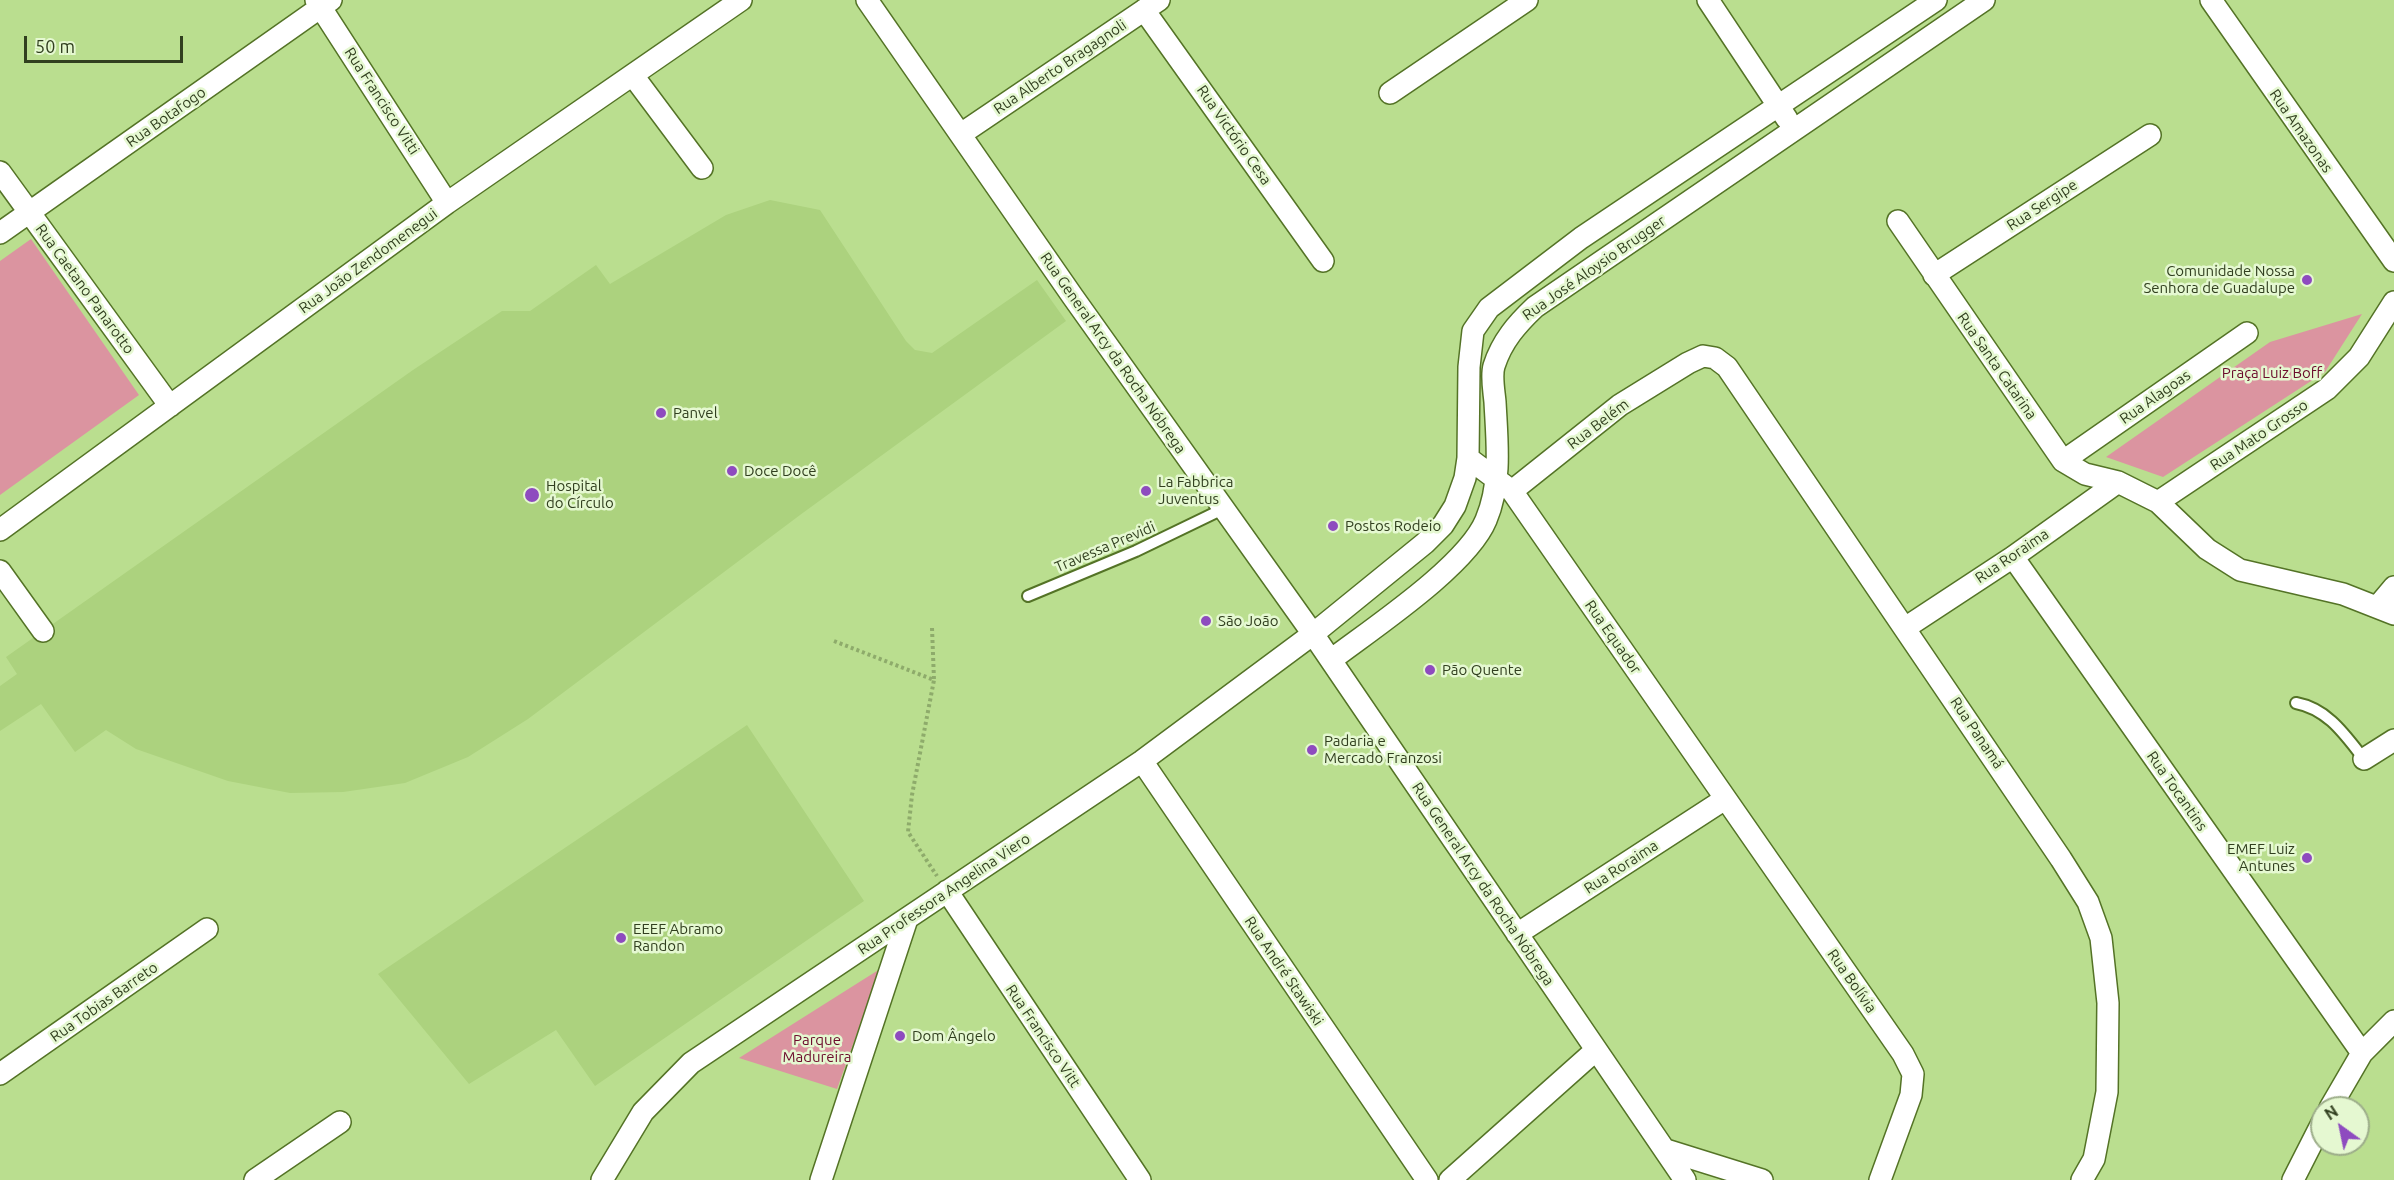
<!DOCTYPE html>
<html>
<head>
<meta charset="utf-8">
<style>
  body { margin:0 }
  #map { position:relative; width:2394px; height:1180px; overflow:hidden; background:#bade8f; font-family:Ubuntu,sans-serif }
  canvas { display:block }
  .north { position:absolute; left:2310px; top:1096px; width:60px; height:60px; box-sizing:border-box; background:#e5f8d1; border:2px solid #9dae8a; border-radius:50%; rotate:327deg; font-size:16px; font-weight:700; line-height:24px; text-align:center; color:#313f1f }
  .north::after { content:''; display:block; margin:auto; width:21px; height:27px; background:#8e4bbf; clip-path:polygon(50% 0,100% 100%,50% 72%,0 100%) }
  .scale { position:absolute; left:24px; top:36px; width:159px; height:27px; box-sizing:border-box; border:3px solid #313f1f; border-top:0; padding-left:8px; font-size:18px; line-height:21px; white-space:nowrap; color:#313f1f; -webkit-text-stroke:4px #e5f8d1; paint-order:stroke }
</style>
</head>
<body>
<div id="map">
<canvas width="2394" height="1180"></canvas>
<div class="north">N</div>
<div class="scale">50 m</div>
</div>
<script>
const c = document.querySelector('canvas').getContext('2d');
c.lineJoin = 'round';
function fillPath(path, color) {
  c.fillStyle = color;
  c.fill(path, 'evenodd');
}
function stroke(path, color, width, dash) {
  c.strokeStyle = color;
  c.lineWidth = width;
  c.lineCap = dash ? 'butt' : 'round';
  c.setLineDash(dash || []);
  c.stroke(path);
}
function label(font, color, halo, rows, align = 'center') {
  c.font = font + ' Ubuntu,sans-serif';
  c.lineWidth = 5;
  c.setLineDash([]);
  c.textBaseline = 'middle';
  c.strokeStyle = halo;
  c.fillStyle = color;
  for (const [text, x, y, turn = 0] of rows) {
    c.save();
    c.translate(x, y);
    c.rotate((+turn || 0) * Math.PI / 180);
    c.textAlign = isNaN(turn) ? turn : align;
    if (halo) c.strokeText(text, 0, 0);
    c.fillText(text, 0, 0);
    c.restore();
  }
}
fillPath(new Path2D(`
  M 770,200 L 820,210 L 906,341 L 915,350 L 932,353 L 1037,280 L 1066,321 L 800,515 L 528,719 L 468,757 L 405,783 L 343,792 L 290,793 L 228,781 L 136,749 L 106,730 L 75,752 L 41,704 L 0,731 L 0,686 L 17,674 L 6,657 L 413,370 L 502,311 L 530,311 L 596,265 L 610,284 L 726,215 Z
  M 747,725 L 864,901 L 595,1086 L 556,1030 L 469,1084 L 378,974 Z`), '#acd27e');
fillPath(new Path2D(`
  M 31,239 L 139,395 L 0,495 L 0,261 Z
  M 2362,314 L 2325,372 L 2163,477 L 2106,457 L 2270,342 Z
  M 880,969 L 837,1089 L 739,1058 Z`), '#db94a0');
const service = new Path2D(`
  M 1028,596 L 1136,551 L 1225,508
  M 2296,703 C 2328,709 2345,735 2364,759`);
const minor = new Path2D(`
  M 316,0 L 447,203
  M 867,0 L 1073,297 L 1313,634 L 1685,1180
  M 1708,0 L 1787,119
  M 2211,0 L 2394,261
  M 1144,10 L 1323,261
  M 634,77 L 702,168
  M 1390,93 L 1527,0
  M 961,134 L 1159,0
  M 0,172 L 170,406
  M 1898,221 L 2063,461 L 2085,474 L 2118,482 L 2158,502 L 2207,549 L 2240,570 L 2343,594 L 2394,614
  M 0,233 L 331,0
  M 1934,275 L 2150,135
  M 1468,458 L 1512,491 L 1903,1054 L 1913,1074 L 1911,1095 L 1880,1180
  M 2063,461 L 2247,333
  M 1512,491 L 1620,405 L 1688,363 L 1703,356 L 1715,358 L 1727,367 L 2061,859 L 2088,902 L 2101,938 L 2108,1003 L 2107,1092 L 2094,1159 L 2082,1180
  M 2158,502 L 2327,389 L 2359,357 L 2394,302
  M 0,530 L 447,203 L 741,0
  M 2013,557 L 2362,1053
  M 0,571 L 43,631
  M 2378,606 L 2394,587
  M 1905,628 L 2013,557 L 2118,482
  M 1331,660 C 1373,628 1467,566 1486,520 C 1502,482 1497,441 1495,402 C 1494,391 1491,376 1494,366 C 1502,341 1517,324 1535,307 L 1984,0
  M 2364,759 L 2394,740
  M 1142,761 L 1427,1180
  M 947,891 L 1140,1180
  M 1517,934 L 1725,799
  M 0,1074 L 207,929
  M 2330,1108 L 2362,1053 L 2394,1021
  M 1666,1150 L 1762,1180
  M 255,1180 L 340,1122
  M 602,1180 L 643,1112 L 691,1063 L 1142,761 L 1313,634 L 1425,543 L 1443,525 L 1455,506 L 1465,478 L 1468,458 L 1469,367 L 1473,331 L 1489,308 L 1581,238 L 1936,0
  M 821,1180 L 907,919
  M 1450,1180 L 1596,1050
  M 2293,1180 L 2322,1123`);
stroke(service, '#547326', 14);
stroke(minor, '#547326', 24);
stroke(new Path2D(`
  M 932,628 L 934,680
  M 834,641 L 934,680 L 912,795 L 908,832 L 937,876`), '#8eab6b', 4, [3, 3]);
stroke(service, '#fff', 10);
stroke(minor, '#fff', 21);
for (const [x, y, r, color] of [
  [2307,280,6,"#8e4bbf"],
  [661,413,6,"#8e4bbf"],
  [732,471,6,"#8e4bbf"],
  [1146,491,6,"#8e4bbf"],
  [532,495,8,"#8e4bbf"],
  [1333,526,6,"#8e4bbf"],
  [1206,621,6,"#8e4bbf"],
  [1430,670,6,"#8e4bbf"],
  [1312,750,6,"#8e4bbf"],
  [2307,858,6,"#8e4bbf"],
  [621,938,6,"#8e4bbf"],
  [900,1036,6,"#8e4bbf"]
]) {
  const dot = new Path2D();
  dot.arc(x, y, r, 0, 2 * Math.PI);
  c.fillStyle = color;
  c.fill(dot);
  stroke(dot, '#e5f8d1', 2);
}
label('15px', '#313f1f', '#e5f8d1', [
  ["Rua Alberto Bragagnoli",1060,67,-34],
  ["Rua Francisco Vitti",382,101,57],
  ["Rua Botafogo",166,117,-35],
  ["Rua Amazonas",2301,131,55],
  ["Rua Victório Cesa",1234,135,55],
  ["Rua Sergipe",2042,205,-33],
  ["Rua João Zendomenegui",368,261,-36],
  ["Rua José Aloysio Brugger",1594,268,-35],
  ["Rua Caetano Panarotto",85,289,54],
  ["Rua General Arcy da Rocha Nóbrega",1113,353,55],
  ["Rua Santa Catarina",1997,366,55],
  ["Rua Alagoas",2155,397,-35],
  ["Rua Belém",1598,424,-37],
  ["Rua Mato Grosso",2259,435,-34],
  ["Travessa Previdi",1105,547,-23],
  ["Rua Roraima",2012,556,-34],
  ["Rua Equador",1613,637,55],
  ["Rua Panamá",1977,733,56],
  ["Rua Tocantins",2177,791,55],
  ["Rua Roraima",1621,867,-33],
  ["Rua General Arcy da Rocha Nóbrega",1483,884,56],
  ["Rua Professora Angelina Viero",944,894,-34],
  ["Rua André Stawiski",1284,971,56],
  ["Rua Bolívia",1852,981,55],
  ["Rua Tobias Barreto",104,1002,-35],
  ["Rua Francisco Vitt",1043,1036,56]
]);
label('15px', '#313f1f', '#e5f8d1', [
  ["Comunidade Nossa",2295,271,"right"],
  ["Senhora de Guadalupe",2295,288,"right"],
  ["Panvel",673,413],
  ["Doce Docê",744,471],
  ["La Fabbrica",1158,482],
  ["Juventus",1158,499],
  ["Hospital",546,486],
  ["do Círculo",546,503],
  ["Postos Rodeio",1345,526],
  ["São João",1218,621],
  ["Pão Quente",1442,670],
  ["Padaria e",1324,741],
  ["Mercado Franzosi",1324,758],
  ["EMEF Luiz",2295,849,"right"],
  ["Antunes",2295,866,"right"],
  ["EEEF Abramo",633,929],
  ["Randon",633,946],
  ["Dom Ângelo",912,1036]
], 'left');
label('15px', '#6b0b2c', '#e5f8d1', [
  ["Praça Luiz Boff",2272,373],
  ["Parque",817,1040],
  ["Madureira",817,1057]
]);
</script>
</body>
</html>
